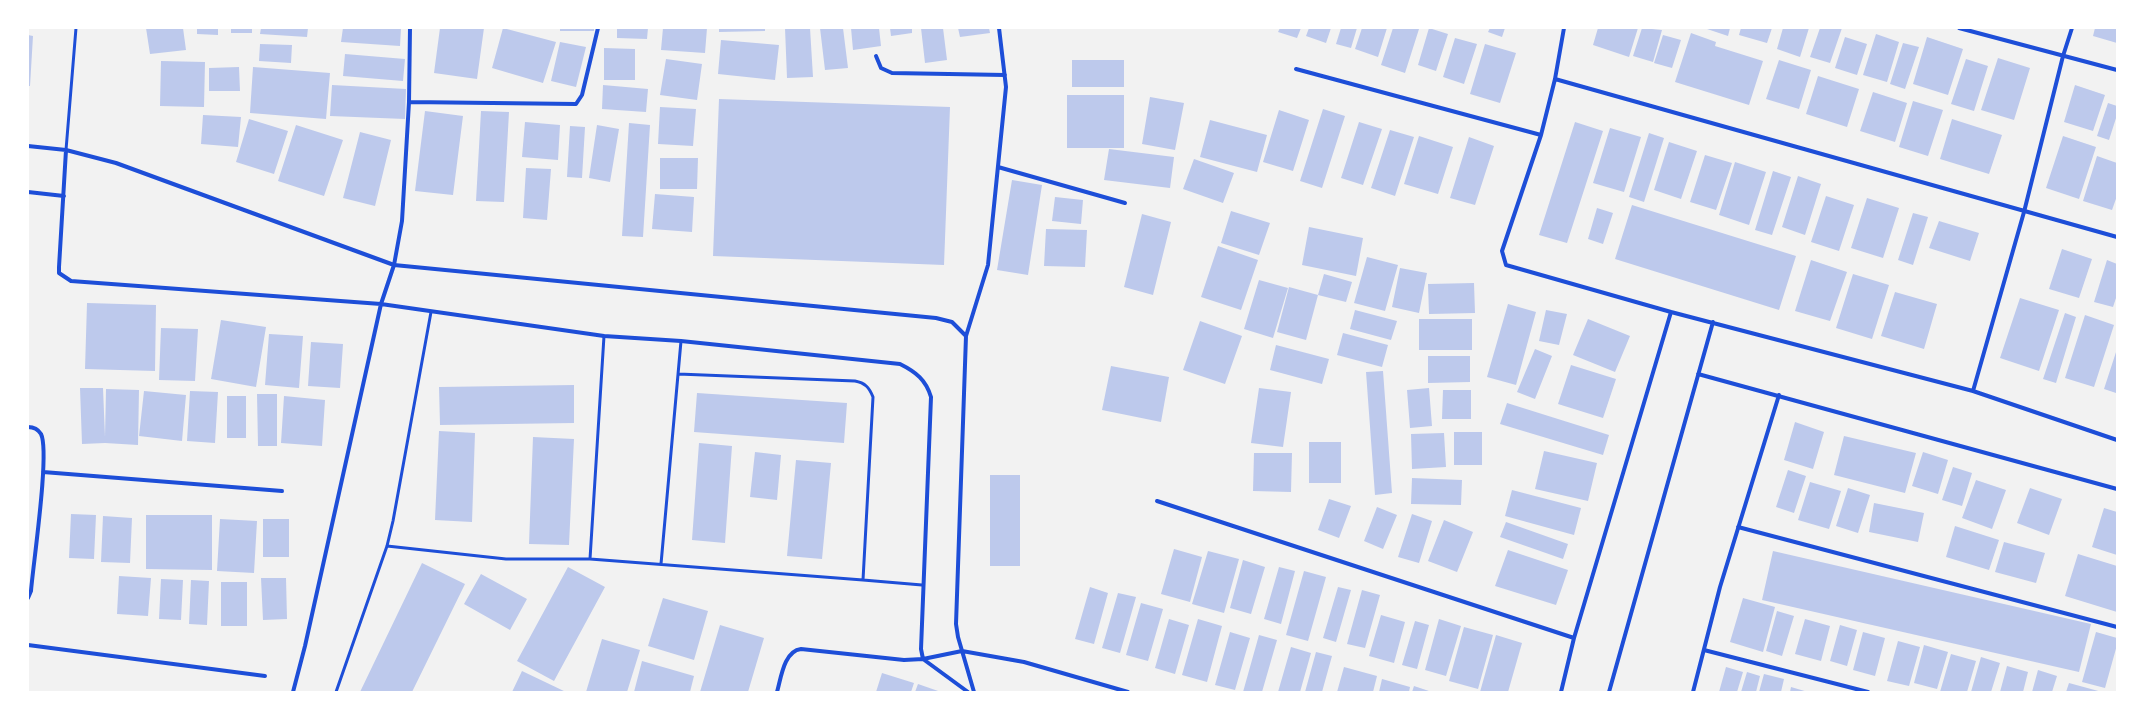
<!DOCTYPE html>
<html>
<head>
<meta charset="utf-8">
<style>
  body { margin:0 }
  #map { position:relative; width:2145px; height:720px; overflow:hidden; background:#f2f2f2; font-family:Georgia,serif }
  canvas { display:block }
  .frame { position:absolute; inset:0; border:29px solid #fff; pointer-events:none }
</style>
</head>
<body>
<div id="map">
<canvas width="2145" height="720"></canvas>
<div class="frame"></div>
</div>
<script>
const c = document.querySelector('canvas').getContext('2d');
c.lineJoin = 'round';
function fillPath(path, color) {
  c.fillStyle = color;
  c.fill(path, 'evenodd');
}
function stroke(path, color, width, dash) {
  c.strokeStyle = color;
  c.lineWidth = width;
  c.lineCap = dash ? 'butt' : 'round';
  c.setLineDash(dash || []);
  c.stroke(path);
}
fillPath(new Path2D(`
  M 146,28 L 183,28 L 186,50 L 150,54 Z
  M 197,28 L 218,28 L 218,35 L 197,34 Z
  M 231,28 L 252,28 L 252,33 L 231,33 Z
  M 261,28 L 308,28 L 307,37 L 260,34 Z
  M 343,28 L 401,28 L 400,46 L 341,42 Z
  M 440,28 L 484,28 L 477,79 L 434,73 Z
  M 503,28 L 556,42 L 543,83 L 492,68 Z
  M 560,28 L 594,28 L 594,31 L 560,31 Z
  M 617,28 L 648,28 L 647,39 L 617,38 Z
  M 663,28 L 707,28 L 705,53 L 661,50 Z
  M 719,28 L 765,28 L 765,31 L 719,32 Z
  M 785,28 L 810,28 L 813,77 L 787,78 Z
  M 820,28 L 843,28 L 848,68 L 825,70 Z
  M 851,28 L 879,28 L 881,46 L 853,50 Z
  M 890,28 L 912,28 L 912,33 L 891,36 Z
  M 921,28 L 943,28 L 947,60 L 925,63 Z
  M 958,28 L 989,28 L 990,33 L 960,37 Z
  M 1280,28 L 1301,28 L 1297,38 L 1278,32 Z
  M 1309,28 L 1331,28 L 1326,43 L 1306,36 Z
  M 1341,28 L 1357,28 L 1351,48 L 1336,44 Z
  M 1362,28 L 1387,28 L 1378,57 L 1355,49 Z
  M 1393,28 L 1419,29 L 1405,73 L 1381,65 Z
  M 1429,28 L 1448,34 L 1436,71 L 1418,65 Z
  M 1490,28 L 1505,28 L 1502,37 L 1488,32 Z
  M 1598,28 L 1638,28 L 1629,57 L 1593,45 Z
  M 1642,28 L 1662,30 L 1653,62 L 1633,56 Z
  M 1704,28 L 1730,28 L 1728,36 Z
  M 1741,28 L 1772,28 L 1767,43 L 1739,35 Z
  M 1783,28 L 1809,28 L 1800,57 L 1777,49 Z
  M 1820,28 L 1842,28 L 1830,63 L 1810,57 Z
  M 2095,28 L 2117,28 L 2117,43 L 2093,36 Z
  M 1691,33 L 1716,42 L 1715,46 L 1763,61 L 1749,105 L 1675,82 Z
  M 1876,34 L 1899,42 L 1887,82 L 1863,75 Z
  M 28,35 L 33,36 L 30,86 L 28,86 Z
  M 1663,35 L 1681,40 L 1672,68 L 1654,63 Z
  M 1845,37 L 1867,44 L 1857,75 L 1835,68 Z
  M 1927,37 L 1963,49 L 1948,95 L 1913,84 Z
  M 1455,38 L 1477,44 L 1464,84 L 1443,77 Z
  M 721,40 L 779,45 L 775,80 L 718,74 Z
  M 560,42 L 586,47 L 576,87 L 551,81 Z
  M 1903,43 L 1919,47 L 1905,89 L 1890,84 Z
  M 260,44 L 292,45 L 291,63 L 259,61 Z
  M 1485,44 L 1516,53 L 1500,103 L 1470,94 Z
  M 604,48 L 635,49 L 635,80 L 604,80 Z
  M 345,54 L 405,59 L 403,81 L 343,76 Z
  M 1998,58 L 2030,68 L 2014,120 L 1981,110 Z
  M 666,59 L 702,64 L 697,100 L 660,95 Z
  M 1966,59 L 1988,66 L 1974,111 L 1951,104 Z
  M 1072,60 L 1124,60 L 1124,87 L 1072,87 Z
  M 1779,60 L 1811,70 L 1799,109 L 1766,99 Z
  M 161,61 L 205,62 L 204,107 L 160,106 Z
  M 239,67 L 240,91 L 209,91 L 209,68 Z
  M 253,67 L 330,73 L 326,119 L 250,113 Z
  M 1818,76 L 1859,89 L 1847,127 L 1806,114 Z
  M 332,85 L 406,89 L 405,119 L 330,116 Z
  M 603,85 L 648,89 L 646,112 L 602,109 Z
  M 2075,85 L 2105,95 L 2093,131 L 2064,122 Z
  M 1873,92 L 1907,103 L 1895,142 L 1860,131 Z
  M 1067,95 L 1124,95 L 1124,148 L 1067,148 Z
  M 1150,97 L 1184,103 L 1175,150 L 1142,144 Z
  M 719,99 L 950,107 L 944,265 L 713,256 Z
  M 1913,101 L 1943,110 L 1928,156 L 1899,147 Z
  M 2108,103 L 2117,106 L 2117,115 L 2109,140 L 2097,136 Z
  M 660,107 L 696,109 L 693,146 L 658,144 Z
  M 1323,109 L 1345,116 L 1322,188 L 1300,181 Z
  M 1279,110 L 1309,120 L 1293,171 L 1263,162 Z
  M 425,111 L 463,116 L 453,195 L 415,191 Z
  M 481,111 L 509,112 L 504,202 L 476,201 Z
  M 203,115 L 241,117 L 238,147 L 201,144 Z
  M 249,119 L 288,131 L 274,174 L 236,162 Z
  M 1952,119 L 2002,135 L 1989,174 L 1940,159 Z
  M 1210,120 L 1267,135 L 1257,172 L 1200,157 Z
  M 525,122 L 560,125 L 558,160 L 522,157 Z
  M 1359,122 L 1382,129 L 1363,185 L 1341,178 Z
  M 1575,122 L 1603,131 L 1567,243 L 1539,235 Z
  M 629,123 L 650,125 L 643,237 L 622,236 Z
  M 296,125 L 343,140 L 324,196 L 278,181 Z
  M 597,125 L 619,129 L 610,182 L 589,178 Z
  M 570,126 L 585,127 L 582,178 L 567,177 Z
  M 1610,128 L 1641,137 L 1624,192 L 1593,183 Z
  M 1390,130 L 1414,137 L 1395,196 L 1371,188 Z
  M 360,132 L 391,140 L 375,206 L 343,198 Z
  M 1649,133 L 1664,138 L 1644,202 L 1629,197 Z
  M 1419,136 L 1453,147 L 1438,194 L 1404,184 Z
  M 2063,136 L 2096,147 L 2079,199 L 2046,188 Z
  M 1469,137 L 1494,146 L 1475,205 L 1450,198 Z
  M 1669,142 L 1697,151 L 1681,199 L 1654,190 Z
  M 1109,149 L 1174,157 L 1170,188 L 1104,180 Z
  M 1705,155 L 1732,163 L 1716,210 L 1690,202 Z
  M 2097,156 L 2117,163 L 2117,196 L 2112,210 L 2083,201 Z
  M 660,158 L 698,158 L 697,189 L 660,189 Z
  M 1194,159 L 1234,173 L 1223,203 L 1183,189 Z
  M 1735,162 L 1766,172 L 1749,225 L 1719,215 Z
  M 526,168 L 551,169 L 547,220 L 523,218 Z
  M 1773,171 L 1791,177 L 1772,235 L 1755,230 Z
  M 1798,176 L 1821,184 L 1805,235 L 1782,227 Z
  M 1012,180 L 1042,185 L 1028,275 L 997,270 Z
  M 655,194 L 694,197 L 692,232 L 652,229 Z
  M 1826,196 L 1854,205 L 1839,251 L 1811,242 Z
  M 1055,197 L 1083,200 L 1081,224 L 1052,221 Z
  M 1867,198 L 1899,208 L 1883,258 L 1851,248 Z
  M 1632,205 L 1796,256 L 1779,310 L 1615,259 Z
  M 1597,208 L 1613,213 L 1603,244 L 1588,239 Z
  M 1231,211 L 1270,223 L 1259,255 L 1221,243 Z
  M 1913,213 L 1928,217 L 1913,265 L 1898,260 Z
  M 1142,214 L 1171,222 L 1153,295 L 1124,287 Z
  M 1939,221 L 1979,233 L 1970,261 L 1929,248 Z
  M 1309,227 L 1363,238 L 1356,276 L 1302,265 Z
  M 1046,229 L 1087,230 L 1085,267 L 1044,266 Z
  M 1218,246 L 1258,260 L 1241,310 L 1201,297 Z
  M 2062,249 L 2092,259 L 2079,298 L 2049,289 Z
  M 1367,257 L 1398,265 L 1385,311 L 1354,303 Z
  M 1811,260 L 1847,272 L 1830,321 L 1795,311 Z
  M 2107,260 L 2117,264 L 2117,295 L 2113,307 L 2094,302 Z
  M 1400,268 L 1427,273 L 1419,313 L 1392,307 Z
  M 1324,274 L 1352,282 L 1346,302 L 1318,295 Z
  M 1853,274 L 1889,285 L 1872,339 L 1836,328 Z
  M 1259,280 L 1288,288 L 1273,338 L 1244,329 Z
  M 1474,283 L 1475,313 L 1429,314 L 1428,284 Z
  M 1289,287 L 1318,295 L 1306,340 L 1277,332 Z
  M 1895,292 L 1937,304 L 1924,349 L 1881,336 Z
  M 2020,298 L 2059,310 L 2039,371 L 2000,358 Z
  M 87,303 L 156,305 L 155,371 L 85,369 Z
  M 1508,304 L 1536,312 L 1516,385 L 1487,377 Z
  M 1355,310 L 1397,321 L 1391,340 L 1350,329 Z
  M 1546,310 L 1567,314 L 1559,345 L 1539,341 Z
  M 2065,313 L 2076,317 L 2056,383 L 2043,379 Z
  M 2085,315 L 2114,325 L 2094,387 L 2065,378 Z
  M 1419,319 L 1472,319 L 1472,350 L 1419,350 Z
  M 1588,319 L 1630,336 L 1615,372 L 1573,355 Z
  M 221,320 L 266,327 L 256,387 L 211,379 Z
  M 1200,321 L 1242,336 L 1225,384 L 1183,370 Z
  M 161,328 L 198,329 L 195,381 L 159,380 Z
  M 1343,333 L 1388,345 L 1382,367 L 1337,355 Z
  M 269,334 L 303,336 L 299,388 L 265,385 Z
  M 311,342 L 343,344 L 340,388 L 308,386 Z
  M 1276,345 L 1329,359 L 1322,384 L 1270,370 Z
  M 1535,349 L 1552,356 L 1535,399 L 1517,392 Z
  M 2117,349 L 2117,391 L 2116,393 L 2104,389 Z
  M 1428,356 L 1470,356 L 1470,382 L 1428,383 Z
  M 1571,365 L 1616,379 L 1603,418 L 1558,404 Z
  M 1111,366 L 1169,377 L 1161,422 L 1102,410 Z
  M 1383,371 L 1392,493 L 1375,495 L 1366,372 Z
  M 574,385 L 574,423 L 440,425 L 439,387 Z
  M 80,388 L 103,388 L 105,437 L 106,389 L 139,390 L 138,445 L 105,443 L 82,444 Z
  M 1259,388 L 1291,392 L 1283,447 L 1251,443 Z
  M 1429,388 L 1432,426 L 1410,428 L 1407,390 Z
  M 1443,390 L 1471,390 L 1471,419 L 1442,419 Z
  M 144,391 L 186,395 L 182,441 L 139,436 Z
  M 190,391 L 218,392 L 215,443 L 187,441 Z
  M 697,393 L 847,403 L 844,443 L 694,432 Z
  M 257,394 L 277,394 L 277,446 L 258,446 Z
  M 227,396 L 246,396 L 246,438 L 227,438 Z
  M 284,396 L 325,400 L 322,446 L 281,443 Z
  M 1507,403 L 1609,435 L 1603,455 L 1500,424 Z
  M 1795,422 L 1824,432 L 1813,469 L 1784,460 Z
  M 439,431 L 475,433 L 472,522 L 435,520 Z
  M 1454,432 L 1482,432 L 1482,465 L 1454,465 Z
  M 1444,433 L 1446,467 L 1412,469 L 1411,434 Z
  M 1844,436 L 1916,453 L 1905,493 L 1834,475 Z
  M 533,437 L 574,439 L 569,545 L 529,544 Z
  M 1309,442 L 1341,442 L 1341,483 L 1309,483 Z
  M 699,443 L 732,446 L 725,543 L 692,540 Z
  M 1544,451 L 1597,463 L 1588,501 L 1535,489 Z
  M 755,452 L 781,455 L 777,500 L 750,497 Z
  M 1923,452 L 1948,460 L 1938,494 L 1912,486 Z
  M 1254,453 L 1292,453 L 1291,492 L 1253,491 Z
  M 796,460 L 831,463 L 822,559 L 787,556 Z
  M 1953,467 L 1972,473 L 1962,506 L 1942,500 Z
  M 1788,470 L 1806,476 L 1794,513 L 1776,507 Z
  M 990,475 L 1020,475 L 1020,566 L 990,566 Z
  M 1412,478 L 1462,480 L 1461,505 L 1411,504 Z
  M 1976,480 L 2006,490 L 1992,529 L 1962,518 Z
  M 1810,482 L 1841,491 L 1829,529 L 1798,520 Z
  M 1848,488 L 1870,495 L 1858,533 L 1836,526 Z
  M 2030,488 L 2062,499 L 2049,535 L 2017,523 Z
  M 1512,490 L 1581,508 L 1574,535 L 1505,516 Z
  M 1329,499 L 1351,506 L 1339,538 L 1318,530 Z
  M 1874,503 L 1924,513 L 1918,542 L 1869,532 Z
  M 1377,507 L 1397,515 L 1383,549 L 1364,541 Z
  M 2104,508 L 2117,512 L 2117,555 L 2092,547 Z
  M 71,514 L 96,515 L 94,559 L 69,558 Z
  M 1412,514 L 1432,521 L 1419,563 L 1398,557 Z
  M 146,515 L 212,515 L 212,570 L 146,569 Z
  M 103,516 L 132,518 L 130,563 L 101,562 Z
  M 220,519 L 257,521 L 254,573 L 217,571 Z
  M 263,519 L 289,519 L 289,557 L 263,557 Z
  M 1444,520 L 1473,532 L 1457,572 L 1428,561 Z
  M 1506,522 L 1568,544 L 1563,559 L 1500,537 Z
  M 1955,526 L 1999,540 L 1989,570 L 1946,557 Z
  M 2004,542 L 2045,553 L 2036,583 L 1995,572 Z
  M 1174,549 L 1202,557 L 1190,602 L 1161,594 Z
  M 1508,550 L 1568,570 L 1556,605 L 1495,586 Z
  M 1208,551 L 1239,559 L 1224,613 L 1192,604 Z
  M 1773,551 L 2091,624 L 2079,672 L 1762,600 Z
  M 2078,554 L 2117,566 L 2117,612 L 2065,596 Z
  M 1243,560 L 1265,567 L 1251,614 L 1230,608 Z
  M 422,563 L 465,584 L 412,692 L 360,692 Z
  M 568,567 L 605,587 L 554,681 L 517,661 Z
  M 1279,567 L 1295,571 L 1281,624 L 1264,619 Z
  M 1304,571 L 1326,577 L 1308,641 L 1286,635 Z
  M 481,574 L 527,599 L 510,630 L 464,604 Z
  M 119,576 L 151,578 L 148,616 L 117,614 Z
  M 261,578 L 286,578 L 287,619 L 263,620 Z
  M 161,579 L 183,580 L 181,620 L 159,619 Z
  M 191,580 L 209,581 L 207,625 L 189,624 Z
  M 221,582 L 247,582 L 247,626 L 221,626 Z
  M 1090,587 L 1108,593 L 1094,644 L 1075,639 Z
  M 1338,587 L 1351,590 L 1336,642 L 1323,638 Z
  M 1362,590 L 1380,595 L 1365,648 L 1347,644 Z
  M 1118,593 L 1136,597 L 1120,653 L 1102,648 Z
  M 663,598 L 708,611 L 694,660 L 648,646 Z
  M 1743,598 L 1775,607 L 1763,652 L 1730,642 Z
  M 1141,603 L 1163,609 L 1148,661 L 1126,655 Z
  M 1777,611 L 1794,616 L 1782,656 L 1766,651 Z
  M 1381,615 L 1405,622 L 1394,663 L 1369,656 Z
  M 1169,619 L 1189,625 L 1175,674 L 1155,668 Z
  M 1198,619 L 1222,626 L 1207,682 L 1182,675 Z
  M 1439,619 L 1461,626 L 1446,676 L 1425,670 Z
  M 1805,619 L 1830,626 L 1821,661 L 1795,654 Z
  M 1415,621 L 1429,625 L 1417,669 L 1402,665 Z
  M 720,625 L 764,638 L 748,692 L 700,692 Z
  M 1840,625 L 1857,630 L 1847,666 L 1830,661 Z
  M 1464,627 L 1493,635 L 1478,689 L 1449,681 Z
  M 1230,632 L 1250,638 L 1235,690 L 1215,685 Z
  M 1863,632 L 1885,638 L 1875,676 L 1853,670 Z
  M 2096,632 L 2117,638 L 2117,645 L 2105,688 L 2082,682 Z
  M 1259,635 L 1277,640 L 1262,692 L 1243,692 Z
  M 1496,635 L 1522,643 L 1508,692 L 1480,692 Z
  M 602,639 L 640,650 L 627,692 L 586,692 Z
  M 1898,641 L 1920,647 L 1909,686 L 1887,681 Z
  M 1924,645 L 1948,652 L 1937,689 L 1914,683 Z
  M 1291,647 L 1311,653 L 1300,692 L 1278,692 Z
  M 1316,652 L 1332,656 L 1322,692 L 1305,692 Z
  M 1951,654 L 1976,661 L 1967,692 L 1940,692 Z
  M 1981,657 L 2000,663 L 1991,692 L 1971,692 Z
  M 642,661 L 694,676 L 690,692 L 634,692 Z
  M 2007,666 L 2028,672 L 2023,692 L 2000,692 Z
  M 1344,667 L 1377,676 L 1373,692 L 1337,692 Z
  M 1726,667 L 1743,672 L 1737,692 L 1719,692 Z
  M 2038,670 L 2057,676 L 2052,692 L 2032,692 Z
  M 522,671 L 566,692 L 512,692 Z
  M 1747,672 L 1760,676 L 1756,692 L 1741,692 Z
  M 882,673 L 914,683 L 911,692 L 876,692 Z
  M 1764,674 L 1784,679 L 1781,692 L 1759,692 Z
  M 1382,679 L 1410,687 L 1409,692 L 1379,692 Z
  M 2069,683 L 2102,692 L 2066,692 Z
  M 918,684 L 941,692 L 915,692 Z
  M 1414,686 L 1432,692 L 1412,692 Z
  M 1791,687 L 1808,692 L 1790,692 Z`), '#bdc9ec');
stroke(new Path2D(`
  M 66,150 L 76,28
  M 387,546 L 506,559 L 590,559 L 863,580 L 873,397 C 869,387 865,383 855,381 L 678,374
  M 590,559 L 604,336
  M 661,564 L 681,341
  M 863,580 L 922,585
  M 336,692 L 387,546 L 393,521 L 431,312`), '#1d4ed8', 3);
stroke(new Path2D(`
  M 1564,28 L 1555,79 L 1541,135 L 1502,251 L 1506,265 L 1671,312 L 1973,391 L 2117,440
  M 1959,28 L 2117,70
  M 876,56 L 881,68 L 892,73 L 1005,75
  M 1296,69 L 1541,135
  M 1555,79 L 2117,237
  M 409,102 L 410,28
  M 28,146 L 66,150 L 116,163 L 394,265 L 936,318 L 952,322 L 966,336 L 956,624 L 958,637 L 974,692
  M 66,150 L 59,267 L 59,273 L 71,281 L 381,304 L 604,336 L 681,341 L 900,364 C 916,372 926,380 931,397 L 921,649 L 923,659 L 968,692
  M 998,167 L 1125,203
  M 28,192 L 64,196
  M 966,336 L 988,265 L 1006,87 L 999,28
  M 1698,374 L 2117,489
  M 1973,391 L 2024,212 L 2063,56 L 2072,28
  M 28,427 C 33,427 38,429 41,434 C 50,452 33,565 31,591 L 28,598
  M 43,472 L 282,491
  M 1157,501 L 1574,638
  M 1738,527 L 2117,627
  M 28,645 L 265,676
  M 1704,650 L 1868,692
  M 293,692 L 305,646 L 381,304 L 394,265 L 402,221 L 409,102 L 576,104 L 582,95 L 598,28
  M 777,692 C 781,678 784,651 801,649 L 904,660 L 923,659 L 962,651 L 1024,662 L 1128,692
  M 1561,692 L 1574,638 L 1671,312
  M 1609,692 L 1713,322
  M 1693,692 L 1720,587 L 1779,395`), '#1d4ed8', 4);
</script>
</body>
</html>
